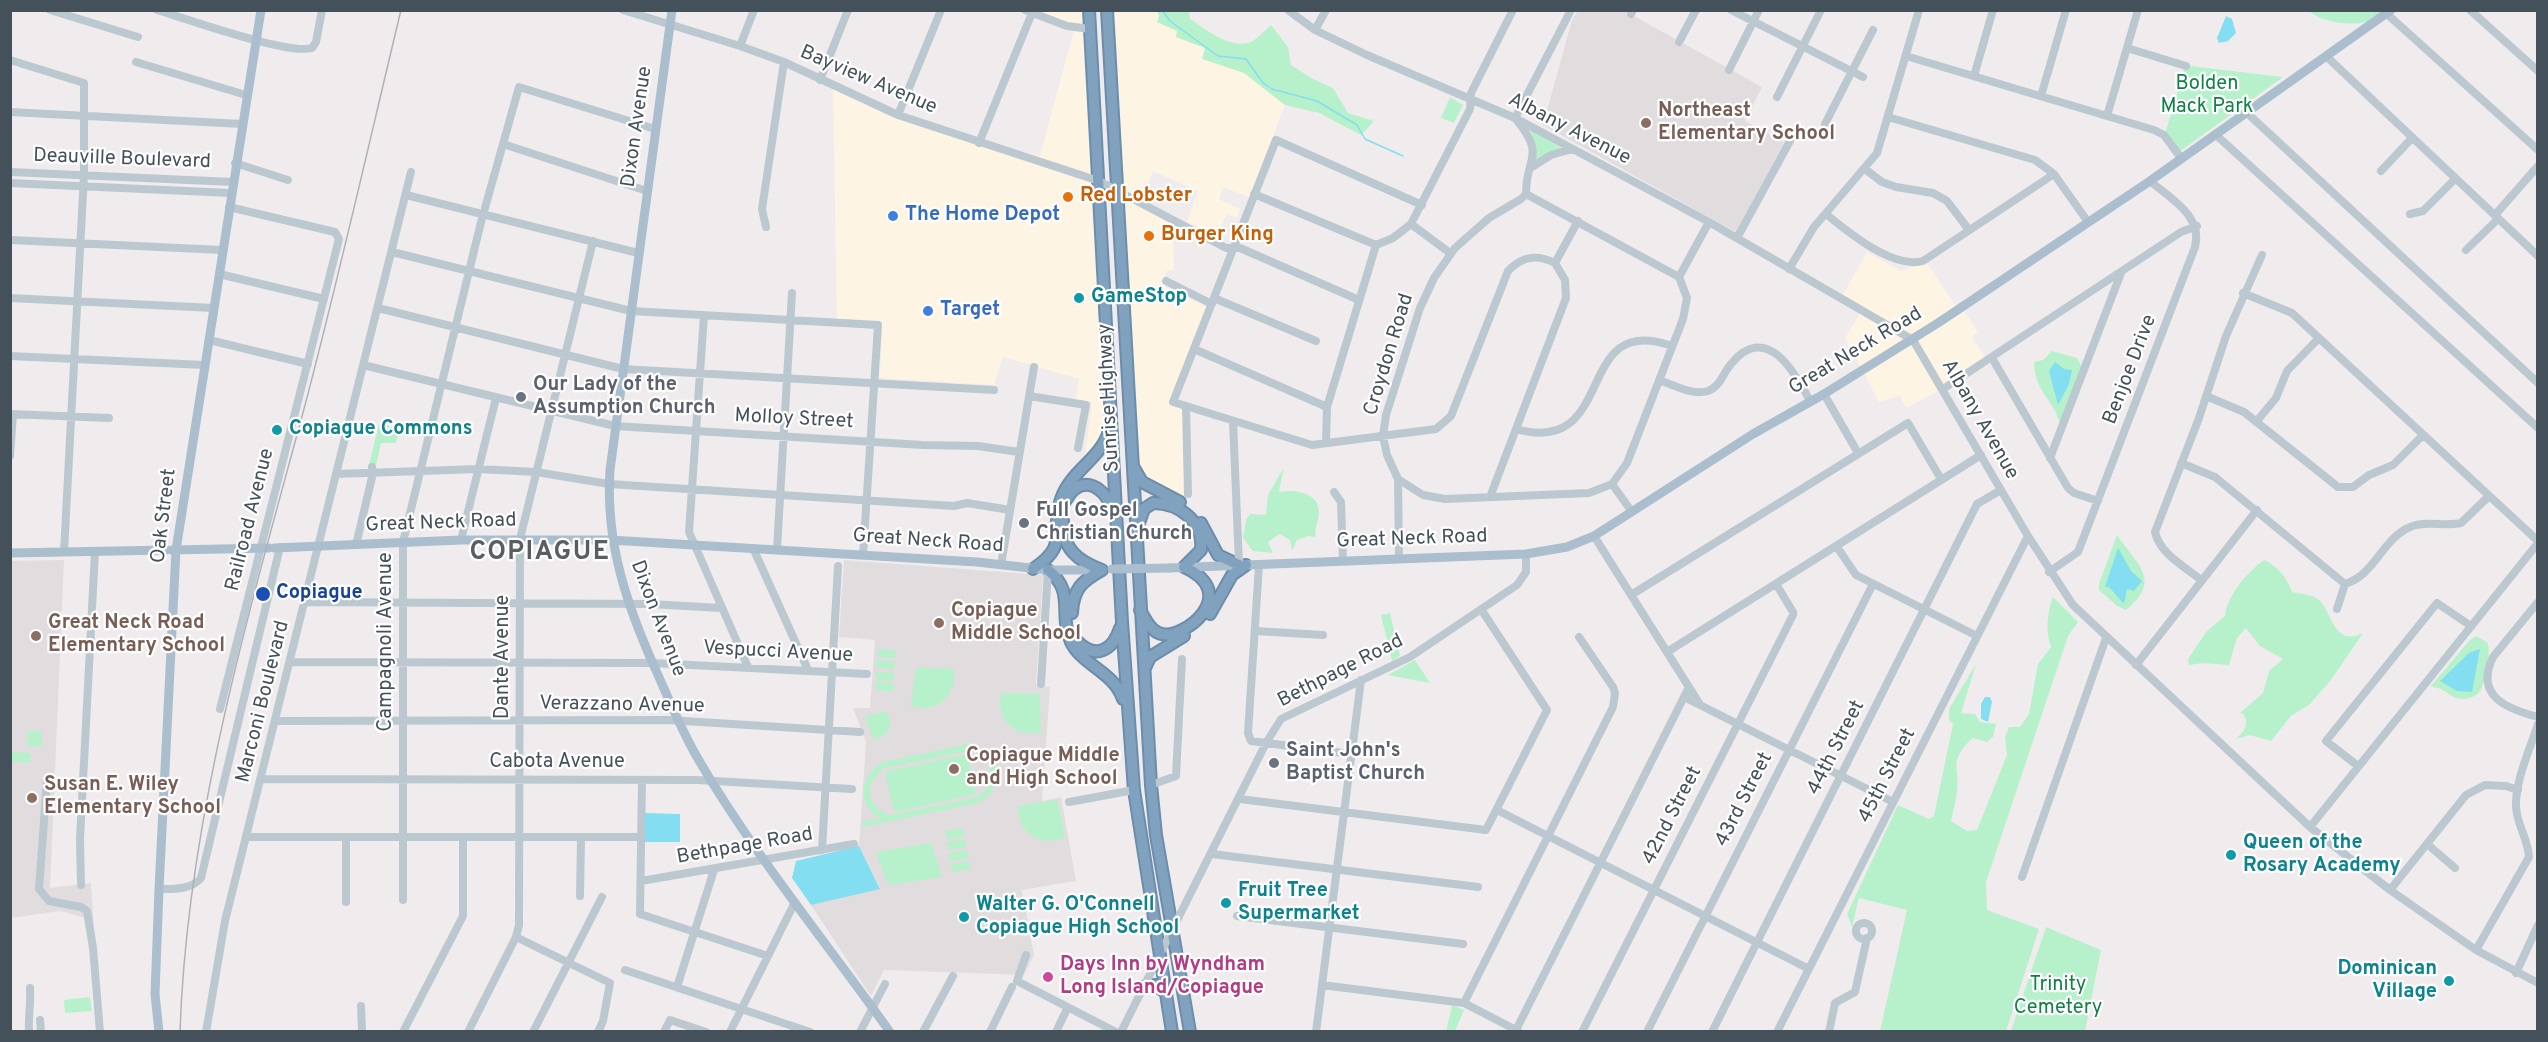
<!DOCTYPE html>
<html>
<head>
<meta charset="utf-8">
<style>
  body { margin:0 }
  #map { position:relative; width:2548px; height:1042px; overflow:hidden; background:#f0eced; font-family:Overpass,sans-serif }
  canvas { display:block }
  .frame { position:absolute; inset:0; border:12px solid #44515b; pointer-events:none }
</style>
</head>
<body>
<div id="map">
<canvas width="2548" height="1042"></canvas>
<div class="frame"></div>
</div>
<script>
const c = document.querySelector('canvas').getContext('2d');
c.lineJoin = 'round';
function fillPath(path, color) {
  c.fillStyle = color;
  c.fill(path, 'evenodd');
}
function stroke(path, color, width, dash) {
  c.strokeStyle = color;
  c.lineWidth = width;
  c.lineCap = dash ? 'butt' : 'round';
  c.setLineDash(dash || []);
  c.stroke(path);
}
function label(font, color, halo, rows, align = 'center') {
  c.font = font + ' Overpass,sans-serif';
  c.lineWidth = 4.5;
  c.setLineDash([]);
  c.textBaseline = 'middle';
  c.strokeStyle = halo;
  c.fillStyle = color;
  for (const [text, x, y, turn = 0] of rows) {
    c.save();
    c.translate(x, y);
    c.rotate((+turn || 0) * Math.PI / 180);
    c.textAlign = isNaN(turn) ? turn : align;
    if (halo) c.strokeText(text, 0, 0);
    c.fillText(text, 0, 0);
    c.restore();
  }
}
fillPath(new Path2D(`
  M 1044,11 L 1085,11 L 1106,434 L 1085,456 L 1092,402 L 1076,400 L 1079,379 L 1003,357 L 994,385 L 880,378 L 882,323 L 837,320 L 833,83 L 894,112 L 982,142 L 1040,156 L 1075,26 L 1042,15 Z
  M 1111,11 L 1157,11 L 1159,16 L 1177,31 L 1176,37 L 1205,48 L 1202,59 L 1244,73 L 1285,105 L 1249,197 L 1223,187 L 1219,199 L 1240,209 L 1237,218 L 1227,214 L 1217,236 L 1187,222 L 1198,191 L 1153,171 L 1139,205 L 1173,223 L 1174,270 L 1166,271 L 1165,287 L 1207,307 L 1171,403 L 1185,407 L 1185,499 L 1139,475 Z
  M 1867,252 L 1901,271 L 1926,262 L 1959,311 L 1963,309 L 1978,332 L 1972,337 L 1989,363 L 1907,408 L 1899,396 L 1879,402 L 1845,338 L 1862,310 L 1841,298 Z`), '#fdf4e4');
fillPath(new Path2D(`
  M 1578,11 L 1625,11 L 1762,87 L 1745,121 L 1784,142 L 1736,232 L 1543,125 L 1572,20 Z
  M 64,560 L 50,888 L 91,883 L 94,929 L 86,929 L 85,918 L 60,911 L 11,918 L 10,561 Z
  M 844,560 L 1043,575 L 1036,685 L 1050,687 L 1042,801 L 1061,797 L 1076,881 L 1022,890 L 1034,955 L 1024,975 L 884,970 L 871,996 L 811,905 L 880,888 L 859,846 L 866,742 L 853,708 L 870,708 L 875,640 L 839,637 Z`), '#e1dddf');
fillPath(new Path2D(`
  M 1157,11 L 1189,11 L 1190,19 C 1207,30 1232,51 1253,41 C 1259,37 1265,30 1271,25 L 1288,47 L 1291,65 L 1311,78 L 1333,88 L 1348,113 L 1374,121 L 1361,135 L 1319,113 L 1285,105 L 1244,73 L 1202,59 L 1205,48 L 1176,37 L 1177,31 L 1157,22 L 1159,16 Z
  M 2309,11 L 2384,11 C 2379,14 2373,18 2368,21 C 2352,27 2321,22 2309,11 Z
  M 2190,66 L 2283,77 L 2179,152 L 2165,134 L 2184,70 Z
  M 1450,97 L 1463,105 L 1454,123 L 1441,118 Z
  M 1530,130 L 1561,148 L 1548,152 L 1536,161 L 1536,147 Z
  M 2052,351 L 2077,358 L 2082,367 L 2060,423 C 2051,396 2035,392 2034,362 L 2043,360 Z
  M 379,424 L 400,429 L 396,443 L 381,443 L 375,470 L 368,469 Z
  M 1284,467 L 1279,492 C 1296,489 1320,493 1319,514 C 1318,523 1314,528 1316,537 L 1308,536 L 1297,540 L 1292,551 L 1290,540 L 1280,534 L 1268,542 L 1273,553 L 1253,551 L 1243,538 L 1246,520 L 1250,514 L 1266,515 L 1268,495 Z
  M 2117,535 C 2137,565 2163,580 2126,610 L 2117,606 L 2099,590 L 2099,584 Z
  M 2264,560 C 2278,566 2287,578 2292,592 C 2302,594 2313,594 2320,601 C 2333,615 2334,647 2363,633 L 2331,680 L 2310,704 L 2291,716 L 2271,741 L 2250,735 L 2236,739 C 2244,731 2250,725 2243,714 L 2240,713 L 2263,693 L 2269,671 L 2283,659 L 2260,646 L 2246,628 L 2237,638 L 2229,665 L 2203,663 L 2189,665 L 2188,659 L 2207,631 L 2225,616 C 2227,596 2247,572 2264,560 Z
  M 2053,597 L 2078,622 L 2068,636 L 1986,882 L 1987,910 L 2039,929 L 2006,1031 L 1880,1031 L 1907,910 L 1859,898 L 1852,927 L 1847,914 L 1898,805 L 1929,819 L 1934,816 L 1953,724 L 1949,720 L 1949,709 L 1976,664 L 1961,713 L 1975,714 L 1980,722 L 1996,724 L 1993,737 L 1987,742 L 1972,738 C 1948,764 1960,762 1957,792 C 1956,801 1953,811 1951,821 L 1967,831 L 1977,830 L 2007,755 L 2005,737 L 2009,727 L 2020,727 L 2029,714 L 2038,664 L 2051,647 C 2045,630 2047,614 2053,597 Z
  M 1390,613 L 1400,656 L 1392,661 L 1381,615 Z
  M 2476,636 L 2487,642 C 2492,648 2485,684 2480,691 C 2478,695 2473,697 2469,698 C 2451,703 2446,686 2430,687 L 2470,640 Z
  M 878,649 L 896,650 L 895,658 L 877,657 Z
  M 877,660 L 895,661 L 894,669 L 876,668 Z
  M 1415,660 L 1430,683 L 1388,675 Z
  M 918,667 L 954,669 C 958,696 935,715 911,706 L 915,670 Z
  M 876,672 L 894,673 L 894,681 L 876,680 Z
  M 876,682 L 894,684 L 893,692 L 875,690 Z
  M 1001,693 L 1036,693 L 1040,696 L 1041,732 C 1015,739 995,719 1001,693 Z
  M 885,711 C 896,723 889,738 873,739 L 865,717 Z
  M 28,731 L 42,731 L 41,747 L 27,747 Z
  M 968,744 C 1003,746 1008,794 973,804 L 863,827 L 862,822 L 881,818 C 856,806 859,774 883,762 ZM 971,750 L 982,755 L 990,765 L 991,782 L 984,792 L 973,798 L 892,815 C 876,812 869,801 870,785 L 882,769 Z
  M 12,752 L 31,753 L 30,763 L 12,762 Z
  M 967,754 L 976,794 L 894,812 L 885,772 Z
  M 1053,800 L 1058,802 L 1065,837 C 1042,849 1017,833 1018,806 Z
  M 963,828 L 964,836 L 947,839 L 945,831 Z
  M 965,839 L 966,847 L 949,850 L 947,842 Z
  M 931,843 L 942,877 L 888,885 L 876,852 Z
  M 967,850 L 968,858 L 950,861 L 949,853 Z
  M 969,861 L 970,869 L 952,872 L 951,864 Z
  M 2046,927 L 2101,950 L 2085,1031 L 2011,1031 Z
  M 90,997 L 92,1011 L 65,1013 L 64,1000 Z
  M 1452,1005 L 1464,1010 L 1455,1031 L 1446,1032 Z`), '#b7f1cb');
fillPath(new Path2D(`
  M 2226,16 L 2232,19 L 2236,33 L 2228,41 L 2219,43 L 2217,38 Z
  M 2055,362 L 2064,369 L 2072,370 L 2069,384 L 2058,405 L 2049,371 Z
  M 2118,548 L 2131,571 L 2142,581 L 2134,591 L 2127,589 L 2124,604 L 2109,587 L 2105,587 Z
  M 2480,649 L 2472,692 L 2457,691 L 2440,681 L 2469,653 Z
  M 1985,697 L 1990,697 L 1992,702 L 1988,722 L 1981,719 L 1981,704 Z
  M 645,813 L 680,814 L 680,842 L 644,842 Z
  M 859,846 L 880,889 L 811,905 L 792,878 L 796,861 Z`), '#82def0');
stroke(new Path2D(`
  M 1162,10 L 1170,21 L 1218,56 L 1246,59 L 1263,83 L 1272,89 L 1317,101 L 1357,125 L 1365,139 L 1403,156`), '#82def0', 1.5);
const highway = new Path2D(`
  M 1089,10 L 1122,622 L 1134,790 L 1172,1032
  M 1107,10 L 1151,785 L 1156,835 L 1190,1032
  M 1134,468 L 1142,482 L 1180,502
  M 1066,500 C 1082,471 1106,488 1114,512
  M 1063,521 C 1062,549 1078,561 1102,570
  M 1201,523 L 1218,555 L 1239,565
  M 1138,526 L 1144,509 L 1153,503 C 1180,503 1204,522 1201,550 L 1184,567 C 1243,594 1183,640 1162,634 C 1151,632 1145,619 1140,610
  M 1033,569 C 1071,544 1049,533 1061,499 C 1071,470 1101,459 1109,431
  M 1048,570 C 1076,592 1058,614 1071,642 C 1083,666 1114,672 1123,699
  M 1072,613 C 1073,589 1082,581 1102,570
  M 1210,614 L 1232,575 L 1246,565
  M 1078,642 C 1096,660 1113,650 1120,628
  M 1145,668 L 1150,657 L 1184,636
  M 1143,987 L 1155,985 L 1165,992`);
stroke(highway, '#6c8dab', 14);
stroke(new Path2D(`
  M 50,10 L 138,37
  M 157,10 C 187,19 288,55 312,48 L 316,42 L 322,10
  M 623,10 L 740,46 L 784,62 L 898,115 L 1099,181 L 1226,248 L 1240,248 L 1359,300
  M 1025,10 L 1067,26 L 1090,29
  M 1288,10 L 1315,30 L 1367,55 L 1515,118 L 1709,222 L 1913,340 L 2028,536 L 2073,605 L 2310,827 L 2390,890 L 2476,950 L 2538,983
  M 1731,10 L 1863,77
  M 2470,10 L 2538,71
  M 1631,14 L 1633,10
  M 2387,14 L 2538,150
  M 1315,30 L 1326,10
  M 1679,42 L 1696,10
  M 740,46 L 754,10
  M 2127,48 L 2186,66
  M 1906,56 L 2154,130 L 2164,135 L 2181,158
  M 2326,56 L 2538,256
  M 10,60 L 84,83 L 84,175 L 64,552
  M 136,62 L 246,95
  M 1729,70 L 1759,10
  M 1974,76 L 1993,10
  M 820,80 L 848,10
  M 2041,96 L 2066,10
  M 1777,97 L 1821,10
  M 10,112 L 242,124
  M 2246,112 L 2538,383
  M 898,115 L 941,10
  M 2107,116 L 2138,10
  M 1888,117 L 2035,160 L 2054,174 L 2088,222
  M 1825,124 L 1873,30
  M 2215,134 L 2538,428
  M 979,143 L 1032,13
  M 503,144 L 647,191
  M 235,163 L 288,180
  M 1532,167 L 1551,155 L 1572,149
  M 1865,169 L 1882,182 L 1896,187 L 1933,193 L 1947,201 L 1969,230
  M 2381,171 L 2412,138
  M 10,172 L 233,182
  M 10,183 L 231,193
  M 1254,194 L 1376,245
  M 1526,194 L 1679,277
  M 406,195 L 638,253
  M 1422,205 L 1276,140 L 1173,402 L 1312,445 L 1436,429 L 1451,416 L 1508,271 C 1522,256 1537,254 1555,263
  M 485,208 L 519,87 L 655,129
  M 1826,214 C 1849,233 1893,269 1923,261 L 2054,174
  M 2410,214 L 2423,211 L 2455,179
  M 2495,215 L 2538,166
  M 1411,224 L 1450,253
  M 766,227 L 762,209 L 784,62
  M 1737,238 L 1791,139
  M 10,240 L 222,250
  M 2466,250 L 2498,219
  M 392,252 L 631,311 L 878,325 L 863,555
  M 1789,269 L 1814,227 L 1877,153 L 1919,10
  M 219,274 L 324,299
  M 1166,281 L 1212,304
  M 2243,293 L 2292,313 L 2538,541
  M 10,298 L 213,308
  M 1214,298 L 1316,341
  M 378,308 L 623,369 L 994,390
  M 704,315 L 689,532 L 748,667
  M 209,340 L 308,364
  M 1194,349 L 1327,407
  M 10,356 L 204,365
  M 1992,358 L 2068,488 L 2074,493 L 2098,501
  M 363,365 L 615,426 L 923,445 L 978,446 L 1019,452
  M 1659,380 C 1674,385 1692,396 1708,391 C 1721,386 1723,373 1731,364 C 1766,321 1795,372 1810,401
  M 1943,389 L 2181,232 L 2197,226
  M 1824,394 L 1858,453
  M 1029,396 L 1086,405 L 1078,448
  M 2206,396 L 2244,412 L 2338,487 L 2353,487 L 2369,475 L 2393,465 L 2422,436
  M 1186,406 L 1188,494
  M 10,414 L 109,418
  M 1233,421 L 1239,565
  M 2256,422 L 2276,398 L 2287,371 L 2319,338
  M 1516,429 C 1619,458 1572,310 1672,346
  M 1326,443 L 1327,407 L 1376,245 L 1393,238 L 1411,224 L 1470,109 L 1471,93 L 1513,10
  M 10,456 L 13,414
  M 2050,458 L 2121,273
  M 2181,463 L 2215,477 L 2345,584
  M 336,474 L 478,469 L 536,472 L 609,484 L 954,506 L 967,503 L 1010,510
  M 1398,479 L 1423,495 L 1445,499 L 1589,493 L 1612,484 L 1627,463 L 1683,319 L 1687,298 L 1679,277 L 1709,222
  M 1612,484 L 1632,512
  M 1334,492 L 1341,502 L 1343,561
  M 1490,497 L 1566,298 L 1565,280 L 1555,263 L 1578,221
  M 1594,536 L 1699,703
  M 461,540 L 496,398
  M 356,545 L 373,473 L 372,467
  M 1837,547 L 1856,575 L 1977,636
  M 753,548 L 808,670
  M 777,549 L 792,293
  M 1399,559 L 1398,479 L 1387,455 L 1383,436 L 1386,415 L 1420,308 L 1434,278 L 1455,248 L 1489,218 L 1521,199 L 1526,194 C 1526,155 1547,157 1515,118 L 1571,10
  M 1001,565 L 1034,367
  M 1259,565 L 1248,733 L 1251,741 L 1351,754
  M 2049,572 L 2078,552 L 2195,247 C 2203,216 2171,199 2150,181
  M 2201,580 C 2184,566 2160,554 2155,532 L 2199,418 L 2226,336 L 2262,255
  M 1776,584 L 1793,612
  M 2345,584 C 2375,575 2382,539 2410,527 C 2426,520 2444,527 2461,523 L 2488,497
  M 1631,595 L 1908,423 L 1941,479
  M 306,602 L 650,604 L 721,608
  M 2538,602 L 2493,657 C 2474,696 2507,709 2538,717
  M 2337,609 L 2345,584
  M 1255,631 L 1323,635
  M 1667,652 L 1981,455
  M 290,662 L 652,663 L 867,674
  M 2136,665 L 2257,510
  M 1041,684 L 1048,570
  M 1684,697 L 1893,802
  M 220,709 L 339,239 L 335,232 L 229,207
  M 276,721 L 668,720 L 860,732
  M 2358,766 L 2326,741 L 2437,603 L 2471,626
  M 47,779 L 39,889 L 49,901 L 81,907 L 87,911 L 93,948 L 100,1032
  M 261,779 L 698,780 L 852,789
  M 642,780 L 640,914 L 768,956
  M 1151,785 L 1176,776 L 1182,659
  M 1240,799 L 1486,830 L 1547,710 L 1481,609
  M 1069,802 L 1134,790
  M 1497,810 L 1809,969
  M 2310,827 L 2538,543
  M 247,837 L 641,837
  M 346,837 L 346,902
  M 2427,844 L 2455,868
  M 822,850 L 838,566
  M 1212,854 L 1478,887
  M 2022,877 L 2106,638
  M 641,881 L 854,844
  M 81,885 L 80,839 L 95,551
  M 159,889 C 173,889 191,890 201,878 L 280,547
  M 2390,890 L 2466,795 L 2485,785 L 2506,786 L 2518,790
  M 580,896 L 581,838
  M 403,900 L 403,542 L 483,214
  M 1237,916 L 1463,944
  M1856 931a8 8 0 1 1 16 0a8 8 0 1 1-16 0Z
  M 516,937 L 610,983 L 603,1021 L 598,1032
  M 2476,950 L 2529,857 C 2528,839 2517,825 2516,807 C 2515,781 2530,749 2538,724
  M 1026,955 L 1017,981 L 1116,1032
  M 625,970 L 810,1032
  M 2516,973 L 2538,925
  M 1322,985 L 1464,1003 L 1518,1031
  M 677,987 L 714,870
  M 1464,1003 L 1613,707 L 1615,693 L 1613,687 L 1579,637
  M 361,1006 L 362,1032
  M 40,1020 L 41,1032
  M 29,1032 C 28,1017 31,1004 30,988
  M 206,1032 L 225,921 L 411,172
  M 403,1032 L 463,916 L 463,837
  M 468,1032 L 516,937 L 519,925 L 520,539 L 593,241
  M 533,1032 L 602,897
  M 664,1032 L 670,1020 L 706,1032
  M 730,1032 L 795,902
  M 860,1032 L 885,984
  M 923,1032 L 953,976
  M 990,1032 L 1012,987
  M 1056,1032 L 1066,1011
  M 1121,1032 L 1266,743 L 1281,719 L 1410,657 L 1517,585 L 1526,572 L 1526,554
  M 1316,1032 L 1361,680
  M 1515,1032 L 1689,687
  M 1582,1032 L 1793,615
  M 1647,1032 L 1873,584
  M 1712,1032 L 1977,504 L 2001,490
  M 1777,1032 L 2028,536
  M 1829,1032 L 1835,1003 L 1855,992 L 1867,938`), '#bcc8d0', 8);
stroke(new Path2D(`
  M 672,10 L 610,470 C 605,544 628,609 658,675 C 670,702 682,731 697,757 C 752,852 826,942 890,1032
  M 274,548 L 461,540 L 610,540 L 977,562 L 1048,570 L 1100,570
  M 172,550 L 269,548
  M 10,553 L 167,550
  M 1170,568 L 1526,554 L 1567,547 L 1594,536 L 1753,434 L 1824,394 L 1938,323 L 2150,181 L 2391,10
  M 159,1032 L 155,994 L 159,889 L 176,550 L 261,10`), '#aabece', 9);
stroke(highway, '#81a2bf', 10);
stroke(new Path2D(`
  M 180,1032 C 187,819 249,613 304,409 C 339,277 369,143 401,10`), '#aeb2b8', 1.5);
stroke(new Path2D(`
  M 1112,569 L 1170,568`), '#aabece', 9);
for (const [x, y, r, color] of [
  [1646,123,6,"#8d6e63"],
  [1068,197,6,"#e8710a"],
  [893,216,6,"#3f7fe0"],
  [1149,236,6,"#e8710a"],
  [1079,298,6,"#0f9aa8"],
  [928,311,6,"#3f7fe0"],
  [521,397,6,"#6b7280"],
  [277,430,6,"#0f9aa8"],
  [1024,523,6,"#6b7280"],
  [263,594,8,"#1a4fb4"],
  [939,623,6,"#8d6e63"],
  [36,636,6,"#8d6e63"],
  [1274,763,6,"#6b7280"],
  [954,769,6,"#8d6e63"],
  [32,798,6,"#8d6e63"],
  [2231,855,6,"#0f9aa8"],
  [1226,903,6,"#0f9aa8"],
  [964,917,6,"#0f9aa8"],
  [1048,977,6,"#d1479c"],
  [2449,981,6,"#0f9aa8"]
]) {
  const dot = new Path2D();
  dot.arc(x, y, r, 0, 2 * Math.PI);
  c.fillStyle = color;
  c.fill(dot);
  stroke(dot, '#fff', 2);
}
label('20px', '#44515b', '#fff', [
  ["Bayview Avenue",868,81,23],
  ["Dixon Avenue",638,127,-82],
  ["Albany Avenue",1569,130,27],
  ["Deauville Boulevard",122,160,2],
  ["Great Neck Road",1856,352,-31],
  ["Croydon Road",1390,355,-73],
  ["Benjoe Drive",2131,370,-69],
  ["Sunrise Highway",1110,398,-93],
  ["Molloy Street",794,420,3],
  ["Albany Avenue",1979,420,60],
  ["Oak Street",165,516,-83],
  ["Railroad Avenue",251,520,-76],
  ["Great Neck Road",441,524,-2],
  ["Great Neck Road",1412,540,-2],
  ["Great Neck Road",928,542,4],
  ["Dixon Avenue",657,619,69],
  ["Campagnoli Avenue",387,642,-90],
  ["Vespucci Avenue",778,653,3],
  ["Dante Avenue",504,657,-90],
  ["Bethpage Road",1341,672,-27],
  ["Marconi Boulevard",264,702,-76],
  ["Verazzano Avenue",622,706,1],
  ["44th Street",1837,748,-63],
  ["Cabota Avenue",557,763],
  ["45th Street",1888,776,-63],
  ["43rd Street",1745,800,-63],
  ["42nd Street",1673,816,-63],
  ["Bethpage Road",745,847,-10]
]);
label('20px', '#118044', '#fff', [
  ["Bolden",2207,85],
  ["Mack Park",2207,108],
  ["Trinity",2058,986],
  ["Cemetery",2058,1009]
]);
label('bold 20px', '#785e54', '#fff', [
  ["Northeast",1658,112],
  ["Elementary School",1658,135],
  ["Copiague",951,612],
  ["Middle School",951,635],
  ["Great Neck Road",48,624],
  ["Elementary School",48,647],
  ["Copiague Middle",966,757],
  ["and High School",966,780],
  ["Susan E. Wiley",44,786],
  ["Elementary School",44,809]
], 'left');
label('bold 20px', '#c56008', '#fff', [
  ["Red Lobster",1080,197],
  ["Burger King",1161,236]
], 'left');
label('bold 20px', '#366cbe', '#fff', [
  ["The Home Depot",905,216],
  ["Target",940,311]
], 'left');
label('bold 20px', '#0d838f', '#fff', [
  ["GameStop",1091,298],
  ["Copiague Commons",289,430],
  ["Queen of the",2243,844],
  ["Rosary Academy",2243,867],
  ["Fruit Tree",1238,892],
  ["Supermarket",1238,915],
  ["Walter G. O'Connell",976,906],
  ["Copiague High School",976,929],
  ["Dominican",2437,970,"right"],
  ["Village",2437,993,"right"]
], 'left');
label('bold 20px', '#5b616d', '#fff', [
  ["Our Lady of the",533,386],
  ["Assumption Church",533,409],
  ["Full Gospel",1036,512],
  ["Christian Church",1036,535],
  ["Saint John's",1286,752],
  ["Baptist Church",1286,775]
], 'left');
label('bold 20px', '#164399', '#fff', [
  ["Copiague",276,594]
], 'left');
label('bold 20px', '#b23c85', '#fff', [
  ["Days Inn by Wyndham",1060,966],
  ["Long Island/Copiague",1060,989]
], 'left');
c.letterSpacing = '1.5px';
label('bold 26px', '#595e62', '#fff', [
  ["COPIAGUE",540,554]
]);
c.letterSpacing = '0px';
</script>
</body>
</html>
